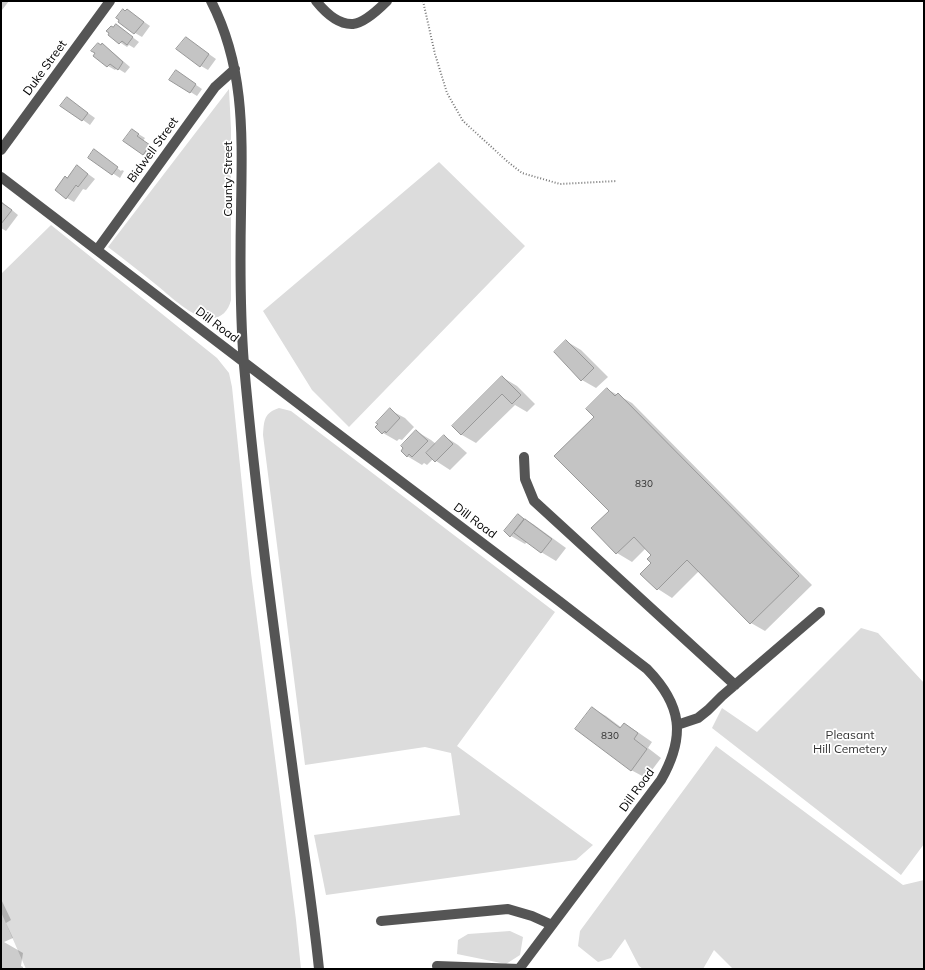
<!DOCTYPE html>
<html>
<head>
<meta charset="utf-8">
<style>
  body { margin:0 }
  #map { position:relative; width:925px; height:970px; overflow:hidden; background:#fff; font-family:Mulish,sans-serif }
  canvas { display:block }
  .frame { position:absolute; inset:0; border:2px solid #000; pointer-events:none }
</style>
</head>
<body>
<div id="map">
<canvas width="925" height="970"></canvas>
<div class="frame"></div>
</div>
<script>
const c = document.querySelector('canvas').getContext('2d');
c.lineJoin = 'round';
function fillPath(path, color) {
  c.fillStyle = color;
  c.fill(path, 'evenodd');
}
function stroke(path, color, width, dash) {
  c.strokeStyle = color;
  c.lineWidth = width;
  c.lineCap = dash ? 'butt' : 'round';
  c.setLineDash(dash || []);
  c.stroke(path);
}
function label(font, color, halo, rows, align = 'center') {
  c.font = font + ' Mulish,sans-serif';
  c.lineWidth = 3.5;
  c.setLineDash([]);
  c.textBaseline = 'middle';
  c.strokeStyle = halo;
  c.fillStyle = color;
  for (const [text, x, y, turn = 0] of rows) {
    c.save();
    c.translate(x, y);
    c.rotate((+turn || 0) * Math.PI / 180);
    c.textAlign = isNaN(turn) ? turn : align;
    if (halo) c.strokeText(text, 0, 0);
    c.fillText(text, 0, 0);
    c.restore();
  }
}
fillPath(new Path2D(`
  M 229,89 L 231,129 L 231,300 C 228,312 220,320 207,318 C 191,316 171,297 159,287 C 142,273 125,260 108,247 Z
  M 439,162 L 525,246 L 349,427 L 312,390 L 263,311 Z
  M 51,225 L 217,358 L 229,373 L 232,387 L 251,573 L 296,920 L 301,969 L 26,969 L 1,912 L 1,274 Z
  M 279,408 L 291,411 L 555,612 L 457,746 L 593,845 L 576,860 L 326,895 L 314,835 L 460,815 L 451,753 L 425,747 L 305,765 L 263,435 C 264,420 264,413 279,408 Z
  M 861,628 L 878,633 L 924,683 L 924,844 L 901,875 L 712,728 L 722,708 L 757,732 Z
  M 716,746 L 903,885 L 924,880 L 924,969 L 733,969 L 714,950 L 703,969 L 643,969 L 639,966 L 625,939 L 611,958 L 598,962 L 578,946 L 580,931 Z
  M 510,931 L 523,937 L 520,955 L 506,964 L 457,954 L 458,940 L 468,934 Z`), '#dcdcdc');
fillPath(new Path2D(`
  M 1,1 L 9,1 L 2,10 L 1,9 Z
  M 127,10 L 150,26 L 142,37 L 135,33 L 126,12 Z
  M 116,25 L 139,42 L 134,48 L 129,45 L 127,47 L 109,35 Z
  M 186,38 L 216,59 L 208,70 L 201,66 Z
  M 102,45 L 109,49 L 130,67 L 125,73 L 117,68 L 115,70 L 108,66 L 101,46 Z
  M 183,76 L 202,89 L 197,96 L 171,80 Z
  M 74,103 L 95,118 L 90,125 L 62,105 Z
  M 132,130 L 145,138 L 143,141 L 156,150 L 151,158 L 144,154 Z
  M 94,150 L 121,171 L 122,170 L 124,171 L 120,178 L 89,158 Z
  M 77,166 L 95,179 L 86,190 L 83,189 L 74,202 L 67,198 L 68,179 Z
  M 1,201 L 18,215 L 6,231 L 1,228 Z
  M 566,341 L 581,350 L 608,377 L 596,388 L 582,380 Z
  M 502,377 L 517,386 L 535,404 L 527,412 L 515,405 L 476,443 L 462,435 L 453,426 Z
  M 607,389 L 632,403 L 812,585 L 765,631 L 751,623 L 699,571 L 672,598 L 658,589 L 642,574 L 652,563 L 653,555 L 646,548 L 632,562 L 617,553 L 592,528 L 610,511 L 595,417 Z
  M 390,410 L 405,418 L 414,427 L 402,440 L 399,439 L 397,441 L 383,433 Z
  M 416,431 L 431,440 L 436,444 L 444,436 L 458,445 L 467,453 L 450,470 L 433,459 L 427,465 L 424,463 L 422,465 L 407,456 Z
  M 518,515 L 533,524 L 566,548 L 556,561 L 541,552 L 527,542 L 525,544 L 511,536 Z
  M 592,708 L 606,716 L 622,728 L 625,724 L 639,733 L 652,742 L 648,748 L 661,758 L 646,778 L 631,770 Z
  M 1,899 L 11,920 L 6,923 L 13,938 L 4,942 L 23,953 L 21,966 L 23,967 L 23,969 L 1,969 Z`), '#0003');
const building = new Path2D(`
  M 123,9 L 125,11 L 127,9 L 144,22 L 134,34 L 118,22 L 119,20 L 116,18 Z
  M 116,24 L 133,37 L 127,45 L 122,41 L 119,44 L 108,35 L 109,33 L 106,31 L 111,26 L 113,27 Z
  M 186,37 L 209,54 L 200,67 L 176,49 Z
  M 98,43 L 101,45 L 102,43 L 123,62 L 118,70 L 110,64 L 107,67 L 93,56 L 95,53 L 91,51 Z
  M 176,70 L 196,84 L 190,93 L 169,80 Z
  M 67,97 L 88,113 L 82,121 L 60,106 Z
  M 132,129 L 139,134 L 137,136 L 150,145 L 143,155 L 123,141 Z
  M 94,149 L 118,167 L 112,175 L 88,158 Z
  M 77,165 L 88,174 L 78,187 L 76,185 L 66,199 L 55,190 L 65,176 L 67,178 Z
  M 1,201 L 2,203 L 12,210 L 1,224 Z
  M 566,340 L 594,368 L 581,381 L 554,352 Z
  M 502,376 L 521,395 L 512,404 L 502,394 L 461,435 L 452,426 Z
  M 607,388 L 615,396 L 618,393 L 799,576 L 750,624 L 687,560 L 657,590 L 640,574 L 651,563 L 647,559 L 651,555 L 634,537 L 616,554 L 591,528 L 609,511 L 554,456 L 594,417 L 586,409 Z
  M 390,408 L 400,418 L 386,433 L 385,431 L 382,434 L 375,427 L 378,424 L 376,423 Z
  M 416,430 L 428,441 L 412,457 L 409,454 L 407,457 L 401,451 L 403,448 L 401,446 Z
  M 444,435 L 453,444 L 435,462 L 426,453 Z
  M 518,514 L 524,519 L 510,537 L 504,531 Z
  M 525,519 L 552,539 L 541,553 L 514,533 Z
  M 592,707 L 620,728 L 624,723 L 638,733 L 634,739 L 647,749 L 631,771 L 575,729 Z`);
fillPath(building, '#c4c4c4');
stroke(building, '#999', 1);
stroke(new Path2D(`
  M 423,1 L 435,54 L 447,93 L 463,121 L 508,162 L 522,173 L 560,184 L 617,181`), '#777', 2, [1, 2]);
stroke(new Path2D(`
  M 211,1 C 246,69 242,139 241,212 C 240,263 240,314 244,365 C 256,498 274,631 292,764 C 301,833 312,901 319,969
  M 316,1 C 324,11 338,25 353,24 C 364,23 379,9 387,1
  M 1,150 L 110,1
  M 1,177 L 346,440 L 559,601 L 647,669 C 682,705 686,736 661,780 L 519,969
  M 97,250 L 215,87 L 235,69
  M 524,457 L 525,479 L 534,501 L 735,685
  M 677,725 L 698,718 L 708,710 L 722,696 L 820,612
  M 381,921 L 508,909 L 532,916 L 552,925
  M 437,966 L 519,969`), '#555', 10);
label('10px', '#313131', null, [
  ["830",644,484],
  ["830",610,736]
]);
label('12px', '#000', '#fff', [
  ["Duke Street",45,68,-54],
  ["Bidwell Street",153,150,-54],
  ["County Street",228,179,-90],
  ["Dill Road",217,325,37],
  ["Dill Road",475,521,37],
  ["Dill Road",637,790,-54]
]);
label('12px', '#333', '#fff', [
  ["Pleasant",850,735],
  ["Hill Cemetery",850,749]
]);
</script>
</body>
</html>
